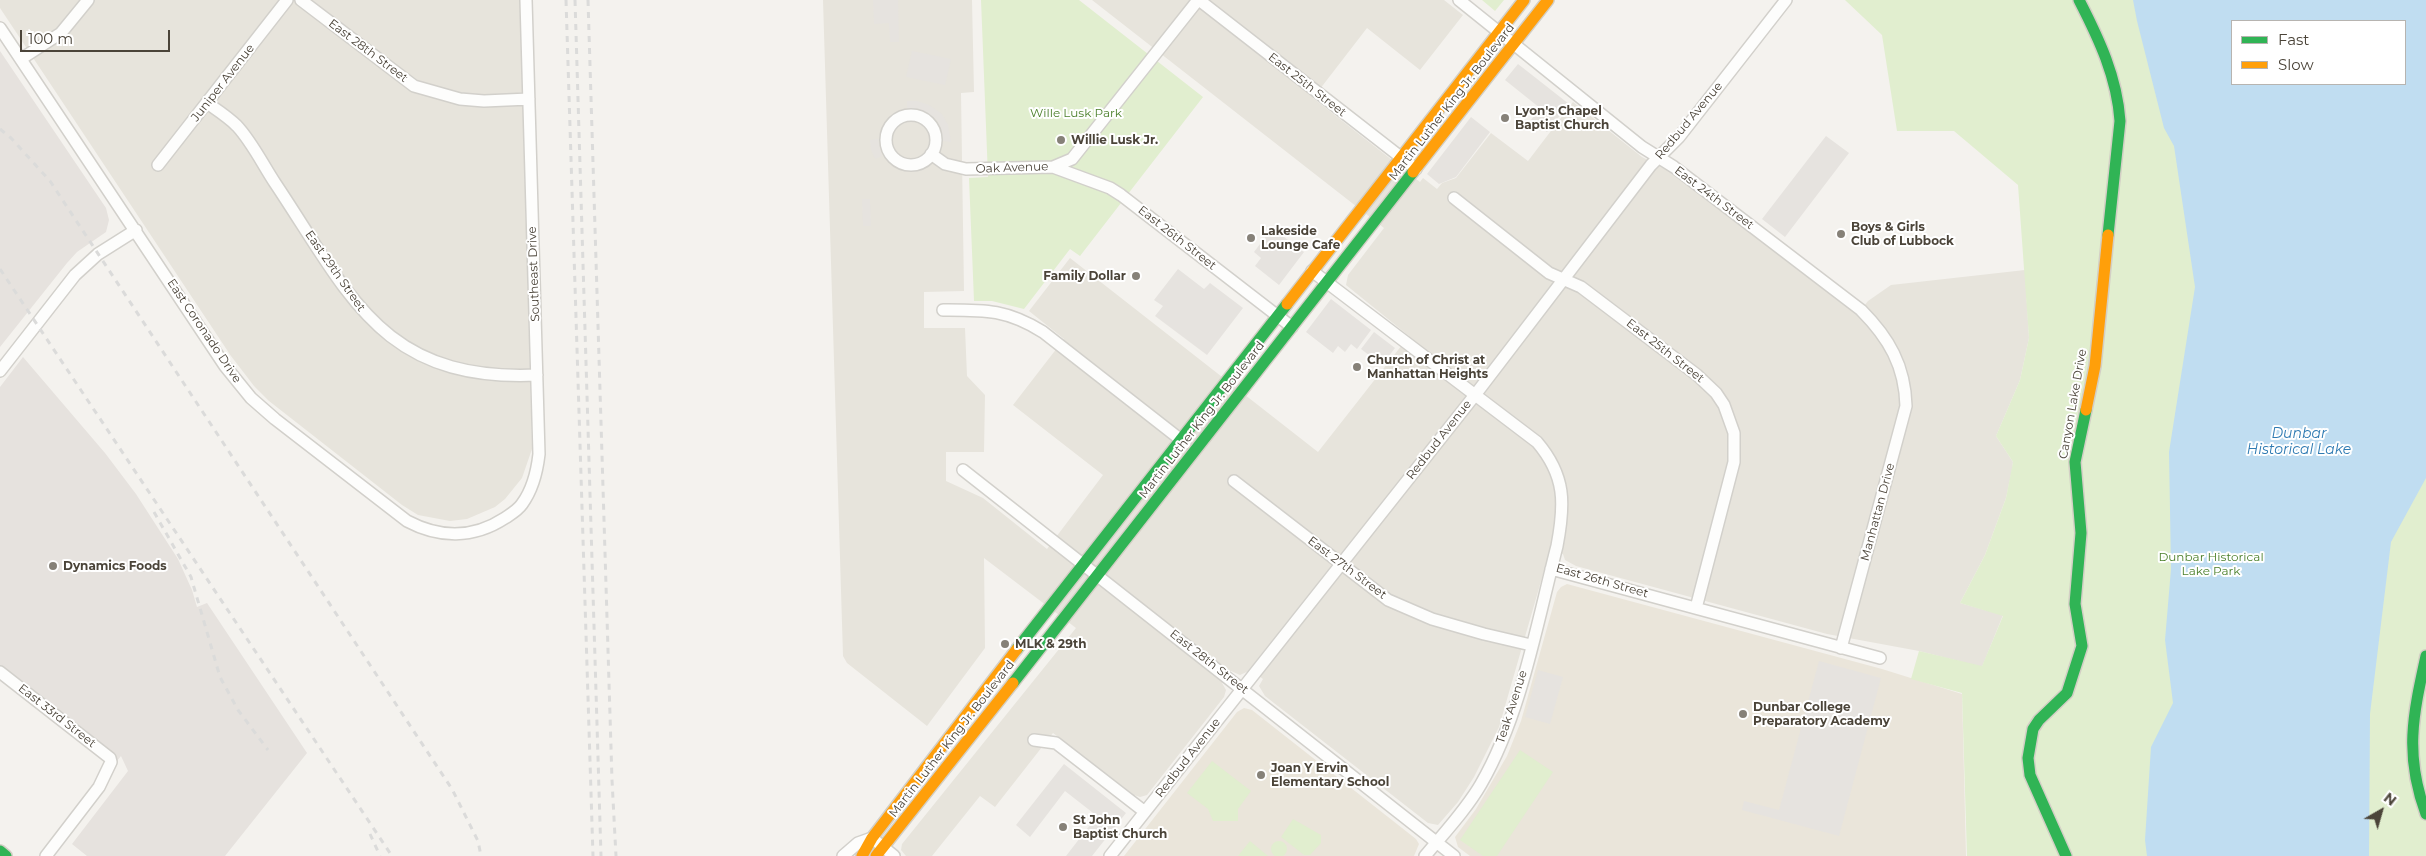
<!DOCTYPE html>
<html>
<head>
<meta charset="utf-8">
<style>
  body { margin:0 }
  #map { position:relative; width:2426px; height:856px; overflow:hidden; background:#f4f2ee; font-family:Montserrat,sans-serif }
  canvas { display:block }
  .legend { position:absolute; left:2231px; top:20px; width:175px; height:65px; box-sizing:border-box; background:#fff; border:1px solid #b7b4b0; margin:0; padding:6px 9px; list-style:none; font-size:15px; color:#4b4439 }
  .legend li { display:flex; align-items:center; gap:10px; height:25px }
  .legend b { width:25px; border:1px solid #b7b4b0 }
  .north { position:absolute; left:2356px; top:786px; width:50px; height:50px; -webkit-text-stroke:4px #fff; paint-order:stroke; rotate:38deg; font-size:14px; font-weight:700; line-height:20px; text-align:center; color:#4b4439 }
  .north::after { content:''; display:block; margin:auto; width:18px; height:22px; background:#4b4439; clip-path:polygon(50% 0,100% 100%,50% 72%,0 100%) }
  .scale { position:absolute; left:20px; top:30px; width:150px; height:22px; box-sizing:border-box; border:2px solid #4b4439; border-top:0; padding-left:6px; font-size:15px; line-height:18px; white-space:nowrap; color:#4b4439; -webkit-text-stroke:4px #fff; paint-order:stroke }
</style>
</head>
<body>
<div id="map">
<canvas width="2426" height="856"></canvas>
<ul class="legend">
<li><b style="height:6px;background:#30b455"></b>Fast</li>
<li><b style="height:6px;background:#ff9f0a"></b>Slow</li>
</ul>
<div class="north">N</div>
<div class="scale">100 m</div>
</div>
<script>
const c = document.querySelector('canvas').getContext('2d');
c.lineJoin = 'round';
function fillPath(path, color) {
  c.fillStyle = color;
  c.fill(path, 'evenodd');
}
function stroke(path, color, width, dash) {
  c.strokeStyle = color;
  c.lineWidth = width;
  c.lineCap = dash ? 'butt' : 'round';
  c.setLineDash(dash || []);
  c.stroke(path);
}
function label(font, color, halo, rows, align = 'center') {
  c.font = font + ' Montserrat,sans-serif';
  c.lineWidth = 4;
  c.setLineDash([]);
  c.textBaseline = 'middle';
  c.strokeStyle = halo;
  c.fillStyle = color;
  for (const [text, x, y, turn = 0] of rows) {
    c.save();
    c.translate(x, y);
    c.rotate((+turn || 0) * Math.PI / 180);
    c.textAlign = isNaN(turn) ? turn : align;
    if (halo) c.strokeText(text, 0, 0);
    c.fillText(text, 0, 0);
    c.restore();
  }
}
fillPath(new Path2D(`
  M 0,0 L 520,0 L 532,449 L 522,478 L 505,499 L 495,507 L 467,519 L 450,521 L 418,515 L 402,505 L 269,401 L 254,386 L 231,356 L 0,8 Z
  M 823,0 L 972,0 L 974,92 L 961,93 L 964,291 L 924,292 L 924,328 L 965,328 L 967,376 L 985,395 L 984,452 L 946,452 L 946,481 L 983,498 L 1047,549 L 1103,475 L 1013,405 L 1064,339 L 1029,311 L 1070,258 L 1318,452 L 1409,336 L 1346,285 L 1348,275 L 1384,228 L 1092,0 L 1444,0 L 1463,15 L 1420,70 L 1367,28 L 1313,98 L 1420,182 L 1423,178 L 1437,189 L 1442,183 L 1456,178 L 1491,133 L 1528,161 L 1573,102 L 1642,157 L 1671,172 L 1857,315 L 1868,301 L 1891,285 L 2025,270 L 2029,338 L 2020,380 L 1996,436 L 2013,462 L 2012,470 L 2006,498 L 1985,555 L 1960,603 L 2003,615 L 1982,667 L 1919,651 L 1827,634 L 1576,566 L 1565,560 L 1563,554 L 1550,550 L 1499,727 L 1474,777 L 1458,802 L 1438,825 L 1428,823 L 1265,696 L 1259,686 L 1263,679 L 1251,670 L 1240,675 L 1231,671 L 1222,683 L 1226,690 L 1224,697 L 1147,795 L 1140,797 L 1134,795 L 1053,733 L 995,807 L 980,796 L 932,856 L 906,856 L 901,850 L 902,844 L 1076,628 L 984,558 L 985,648 L 927,726 L 847,663 L 843,656 Z`), '#e7e4dc');
fillPath(new Path2D(`
  M 0,51 L 106,208 L 109,220 L 106,232 L 77,252 L 67,263 L 0,347 Z
  M 23,357 L 105,453 L 136,494 L 178,559 L 192,590 L 197,607 L 207,603 L 307,753 L 225,856 L 87,856 L 72,844 L 128,771 L 121,756 L 112,767 L 0,678 L 0,387 Z`), '#e6e2de');
fillPath(new Path2D(`
  M 1567,584 L 1882,669 L 1962,694 L 1966,856 L 1470,856 L 1458,847 L 1455,837 L 1476,809 L 1507,756 L 1521,721 L 1557,592 L 1561,587 Z
  M 1244,708 L 1252,710 L 1416,839 L 1419,844 L 1414,856 L 1124,856 L 1237,712 Z`), '#eae5da');
fillPath(new Path2D(`
  M 981,0 L 1079,0 L 1203,97 L 1080,256 L 1070,249 L 1024,309 L 992,301 L 974,301 L 969,178 L 988,177 Z
  M 1482,0 L 1504,0 L 1495,11 Z
  M 1845,0 L 2426,0 L 2426,856 L 1967,856 L 1962,693 L 1911,679 L 1919,651 L 1982,666 L 2003,616 L 1960,603 L 1985,555 L 2006,498 L 2013,462 L 1996,436 L 2020,380 L 2029,338 L 2018,185 L 1954,131 L 1897,131 L 1882,35 ZM 2232,21 L 2405,21 L 2405,84 L 2232,84 Z
  M 1520,750 L 1553,772 L 1497,856 L 1483,856 L 1460,840 Z
  M 1212,761 L 1251,791 L 1238,809 L 1238,821 L 1213,821 L 1208,809 L 1187,793 Z
  M 1293,819 L 1321,835 L 1321,843 L 1310,855 L 1304,855 L 1281,837 Z
  M 1250,841 L 1268,856 L 1238,856 Z
  M1271 849a8 8 0 1 1 16 0a8 8 0 1 1-16 0Z`), '#e1eecf');
fillPath(new Path2D(`
  M 873,0 L 898,0 L 899,42 L 890,42 L 889,23 L 874,24 Z
  M 912,51 L 951,59 L 945,85 L 906,77 Z
  M 1518,64 L 1569,104 L 1547,132 L 1531,120 L 1540,108 L 1505,80 Z
  M 907,101 L 917,101 L 929,105 L 942,114 L 948,125 L 951,142 L 943,141 L 941,128 L 936,119 L 926,112 L 907,108 Z
  M 1471,117 L 1490,132 L 1456,177 L 1439,184 L 1427,174 Z
  M 1826,136 L 1849,153 L 1785,237 L 1762,219 Z
  M 878,139 L 882,156 L 875,159 L 871,150 L 870,140 Z
  M 862,199 L 870,199 L 871,226 L 863,226 Z
  M 1272,228 L 1304,252 L 1279,285 L 1255,266 L 1261,258 L 1254,252 Z
  M 1178,269 L 1204,289 L 1210,283 L 1243,308 L 1207,355 L 1155,316 L 1163,306 L 1154,300 Z
  M 1331,299 L 1371,330 L 1357,349 L 1351,344 L 1345,352 L 1338,346 L 1333,353 L 1306,332 Z
  M 1374,332 L 1395,348 L 1382,365 L 1361,349 Z
  M 1819,661 L 1881,678 L 1839,836 L 1742,810 L 1744,801 L 1779,810 Z
  M 1538,670 L 1563,677 L 1550,724 L 1525,717 Z
  M 1064,764 L 1126,813 L 1092,856 L 1066,856 L 1097,816 L 1065,791 L 1030,837 L 1016,825 Z`), '#e6e3df');
fillPath(new Path2D(`
  M 2133,0 L 2426,0 L 2426,478 L 2391,542 L 2370,714 L 2369,856 L 2147,856 L 2145,840 L 2151,747 L 2173,703 L 2165,640 L 2171,569 L 2169,452 L 2195,287 L 2174,146 L 2164,128 L 2137,21 ZM 2232,21 L 2405,21 L 2405,84 L 2232,84 Z`), '#c0ddf1');
const street = new Path2D(`
  M 301,0 L 414,86 L 460,99 L 484,101 L 529,99
  M 1199,0 L 1416,169
  M 1459,0 L 1642,147 L 1674,167 L 1861,310 C 1889,338 1905,366 1906,406 L 1841,648
  M 0,28 L 225,366 L 251,398 L 275,419 L 407,521 C 439,538 473,539 505,518 C 511,514 518,510 522,504 C 533,489 537,472 539,454 L 526,0
  M 21,59 L 61,33 L 88,0
  M 207,103 C 217,110 228,117 237,126 C 252,142 263,165 275,183 C 350,295 382,382 537,375
  M886 140a25 25 0 1 1 50 0a25 25 0 1 1-50 0Z
  M 931,154 L 945,164 L 966,169 L 1053,167 L 1072,159 L 1198,0
  M 158,165 L 287,0
  M 1053,167 L 1110,188 L 1121,195 L 1292,327
  M 1454,198 L 1549,273 L 1581,287 L 1697,375 L 1716,393 L 1724,405 L 1734,433 L 1734,462 L 1696,608
  M 1312,271 L 1537,442 C 1566,476 1565,504 1557,546 C 1537,623 1521,715 1481,784 C 1466,810 1444,833 1425,856
  M 943,310 C 984,310 1006,309 1043,332 L 1185,443
  M 0,371 L 75,275 L 98,254 L 136,230
  M 963,470 L 1454,856
  M 1234,481 L 1388,600 L 1432,619 L 1484,634 L 1531,645
  M 1551,569 L 1880,658
  M 0,672 L 110,758 L 111,762 L 99,787 L 46,856
  M 1034,740 L 1056,743 L 1145,812
  M 843,856 L 858,843 L 872,838 L 894,856
  M 1110,856 L 1475,395 L 1651,165 L 1679,137 L 1786,0`);
const fast = new Path2D(`
  M 2079,0 C 2099,39 2117,77 2120,121 L 2108,235
  M 1017,649 L 1287,304
  M 2426,656 C 2413,715 2404,755 2426,814
  M 1013,683 L 1413,172
  M 0,851 L 6,856
  M 2066,856 L 2030,775 L 2028,758 L 2033,729 L 2039,720 L 2067,693 L 2082,646 L 2075,604 L 2081,533 L 2075,462 L 2086,410`);
const slow = new Path2D(`
  M 1413,172 L 1548,0
  M 1287,304 L 1524,0
  M 2086,410 L 2095,366 L 2108,235
  M 862,856 L 872,838 L 1017,649
  M 876,856 L 1013,683`);
stroke(street, '#d2d0cb', 14);
stroke(fast, '#d3cfc5', 14);
stroke(slow, '#d3cfc5', 14);
stroke(street, '#fdfdfc', 11);
stroke(fast, '#30b455', 11);
stroke(slow, '#ff9f0a', 11);
stroke(new Path2D(`
  M 566,0 L 593,856
  M 575,0 L 601,856
  M 588,0 L 612,780 L 616,856
  M 0,129 L 11,138 L 50,181 L 452,789 L 478,841 L 481,856
  M 0,269 L 392,856
  M 154,512 L 191,577 L 220,677 L 238,710 L 268,750
  M 370,834 L 380,856`), '#dbdbda', 3, [6, 6]);
for (const [x, y, r, color] of [
  [1505,118,5,"#868178"],
  [1061,140,5,"#868178"],
  [1841,234,5,"#868178"],
  [1251,238,5,"#868178"],
  [1136,276,5,"#868178"],
  [1357,367,5,"#868178"],
  [53,566,5,"#868178"],
  [1005,644,5,"#868178"],
  [1743,714,5,"#868178"],
  [1261,775,5,"#868178"],
  [1063,827,5,"#868178"]
]) {
  const dot = new Path2D();
  dot.arc(x, y, r, 0, 2 * Math.PI);
  c.fillStyle = color;
  c.fill(dot);
  stroke(dot, '#fff', 2);
}
label('12px', '#4b4439', '#fff', [
  ["East 28th Street",368,51,37],
  ["Juniper Avenue",223,83,-52],
  ["East 25th Street",1307,85,38],
  ["Martin Luther King Jr. Boulevard",1452,102,-52],
  ["Redbud Avenue",1689,121,-50],
  ["Oak Avenue",1012,168,-2],
  ["East 24th Street",1714,198,37],
  ["East 26th Street",1177,238,38],
  ["East 29th Street",335,271,55],
  ["Southeast Drive",534,274,-92],
  ["East Coronado Drive",204,331,56],
  ["East 25th Street",1665,351,38],
  ["Canyon Lake Drive",2073,404,-80],
  ["Martin Luther King Jr. Boulevard",1202,420,-52],
  ["Redbud Avenue",1439,440,-52],
  ["Manhattan Drive",1878,512,-75],
  ["East 27th Street",1347,568,37],
  ["East 26th Street",1602,581,16],
  ["East 28th Street",1209,662,38],
  ["Teak Avenue",1512,707,-72],
  ["East 33rd Street",57,716,38],
  ["Martin Luther King Jr. Boulevard",952,739,-52],
  ["Redbud Avenue",1188,758,-52]
]);
label('bold 12px', '#4b4439', '#fff', [
  ["Lyon's Chapel",1515,111],
  ["Baptist Church",1515,125],
  ["Willie Lusk Jr.",1071,140],
  ["Boys & Girls",1851,227],
  ["Club of Lubbock",1851,241],
  ["Lakeside",1261,231],
  ["Lounge Cafe",1261,245],
  ["Family Dollar",1126,276,"right"],
  ["Church of Christ at",1367,360],
  ["Manhattan Heights",1367,374],
  ["Dynamics Foods",63,566],
  ["MLK & 29th",1015,644],
  ["Dunbar College",1753,707],
  ["Preparatory Academy",1753,721],
  ["Joan Y Ervin",1271,768],
  ["Elementary School",1271,782],
  ["St John",1073,820],
  ["Baptist Church",1073,834]
], 'left');
label('12px', '#4a7f2a', '#fff', [
  ["Wille Lusk Park",1076,113],
  ["Dunbar Historical",2211,557],
  ["Lake Park",2211,571]
]);
label('italic 14px', '#2e7ab2', '#fff', [
  ["Dunbar",2299,434],
  ["Historical Lake",2299,450]
]);
</script>
</body>
</html>
